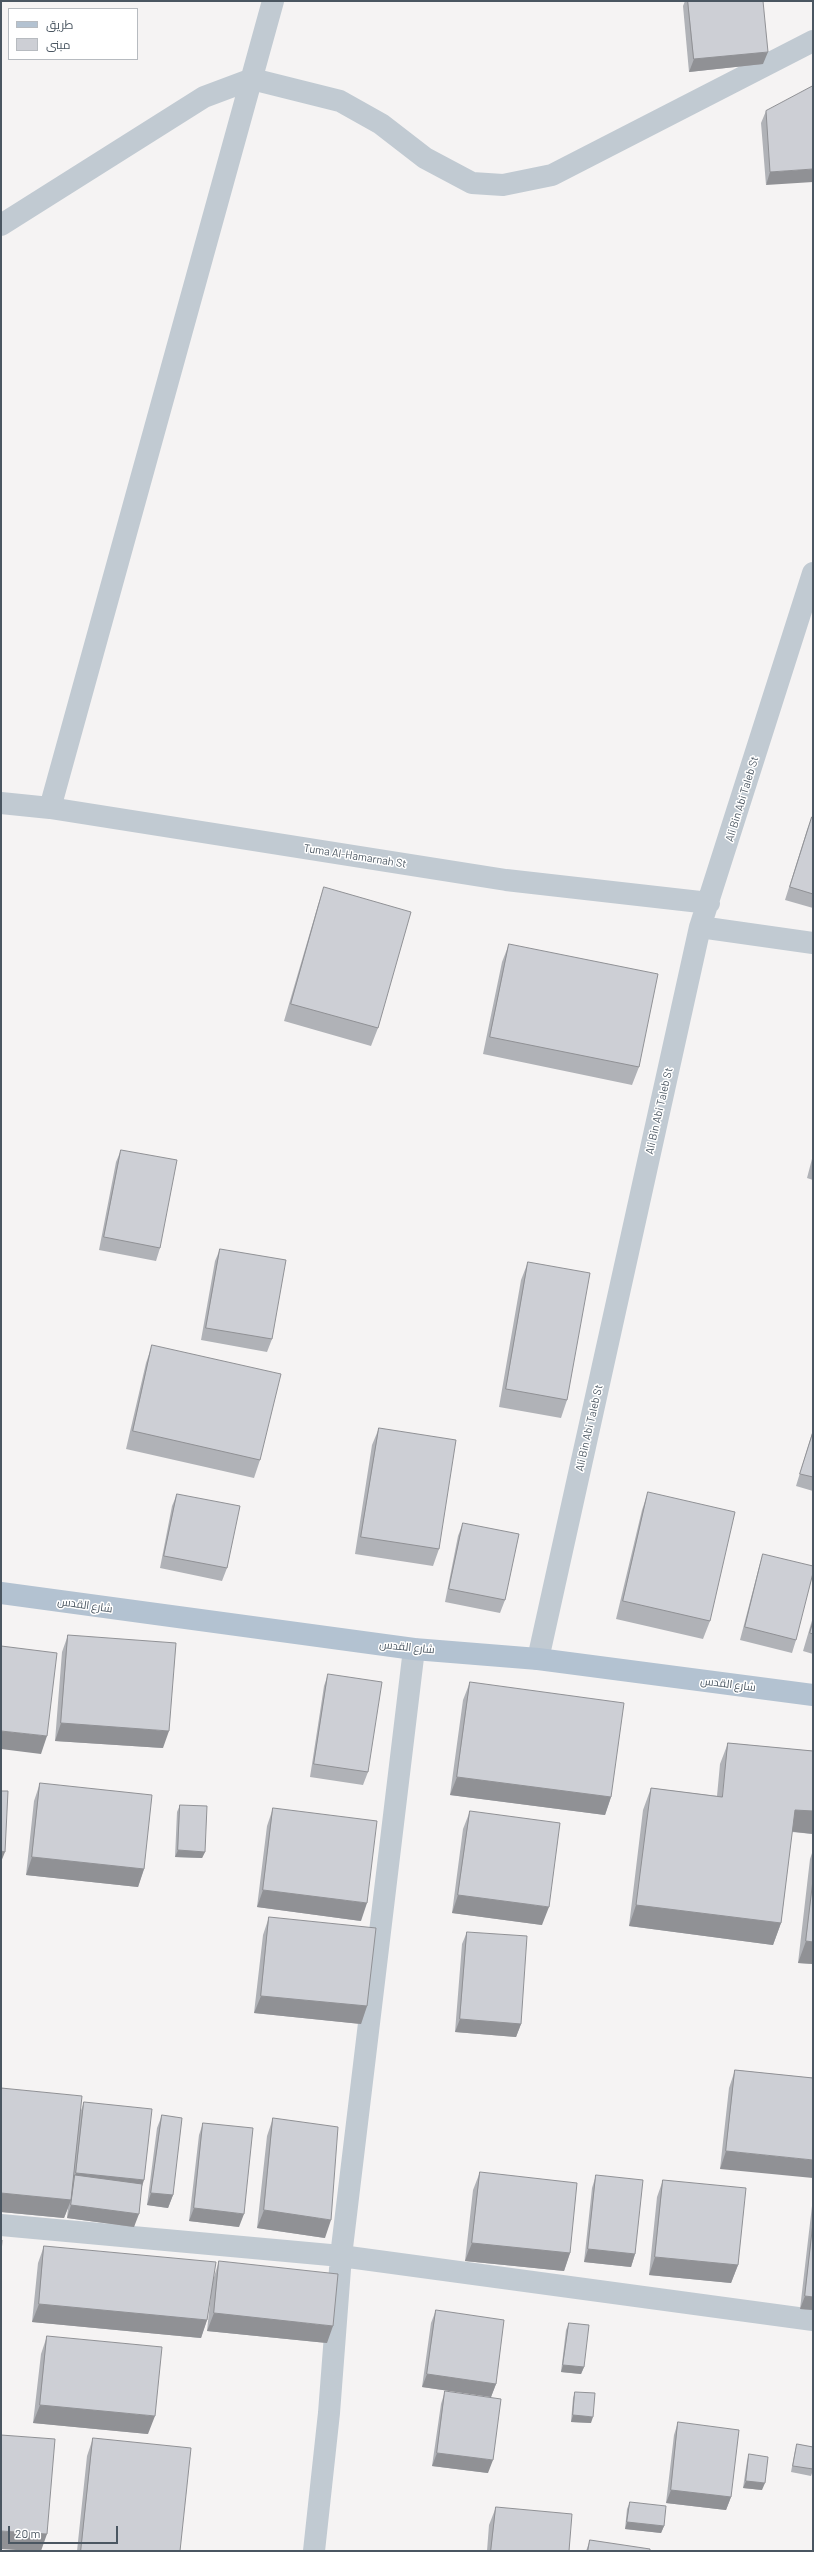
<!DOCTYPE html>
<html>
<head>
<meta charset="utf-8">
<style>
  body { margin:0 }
  #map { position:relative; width:814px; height:2552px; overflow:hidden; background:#f5f3f3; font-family:Barlow,Cairo,sans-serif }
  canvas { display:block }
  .frame { position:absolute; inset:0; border:2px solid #4a5661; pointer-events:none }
  .legend { position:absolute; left:8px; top:8px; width:130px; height:52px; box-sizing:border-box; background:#fff; border:1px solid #b7bbc0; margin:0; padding:5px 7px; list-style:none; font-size:12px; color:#4a5661 }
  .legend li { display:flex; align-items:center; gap:8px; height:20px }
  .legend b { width:20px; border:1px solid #b7bbc0 }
  .scale { position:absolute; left:8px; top:2526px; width:110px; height:18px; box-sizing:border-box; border:2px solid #4a5661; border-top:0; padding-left:5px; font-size:12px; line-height:14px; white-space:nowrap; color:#4a5661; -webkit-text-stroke:3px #fff; paint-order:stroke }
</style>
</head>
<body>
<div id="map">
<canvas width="814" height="2552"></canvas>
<div class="frame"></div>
<ul class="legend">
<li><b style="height:5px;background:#b3c2d1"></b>طريق</li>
<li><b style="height:11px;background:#cdcfd5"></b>مبنى</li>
</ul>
<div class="scale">20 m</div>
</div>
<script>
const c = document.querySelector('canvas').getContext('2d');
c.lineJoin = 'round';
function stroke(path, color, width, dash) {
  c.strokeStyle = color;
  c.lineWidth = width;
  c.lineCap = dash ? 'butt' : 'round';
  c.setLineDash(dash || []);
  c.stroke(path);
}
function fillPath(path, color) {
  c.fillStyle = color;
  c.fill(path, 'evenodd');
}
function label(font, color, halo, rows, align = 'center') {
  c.font = font + ' Barlow,Cairo,sans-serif';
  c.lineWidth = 3;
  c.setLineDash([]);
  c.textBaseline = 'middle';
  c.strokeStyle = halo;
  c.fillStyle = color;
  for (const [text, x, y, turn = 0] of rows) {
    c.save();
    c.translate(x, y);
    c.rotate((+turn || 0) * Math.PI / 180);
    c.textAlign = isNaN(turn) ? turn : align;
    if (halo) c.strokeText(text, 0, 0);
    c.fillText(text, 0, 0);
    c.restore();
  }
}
stroke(new Path2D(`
  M 1,225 L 204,97 L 252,79 L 340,101 L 381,124 L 425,158 L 472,183 L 503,185 L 552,175 L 813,41
  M 1,803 L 50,808 L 506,880 L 709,903
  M 50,808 L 273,1
  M 700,927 L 813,943
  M 538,1659 L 700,927 L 813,573
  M 1,2225 L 341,2256 L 813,2320
  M 314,2551 L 329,2413 L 341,2256 L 414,1649`), '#c1cad2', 22);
stroke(new Path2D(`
  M 1,1593 L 414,1649 L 538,1659 L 813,1695`), '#b3c2d1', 22);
fillPath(new Path2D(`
  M 685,1 L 763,1 L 763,64 L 689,72 L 683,6 Z
  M 813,86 L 766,185 L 761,123 L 766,111 Z
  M 812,817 L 813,817 L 813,908 L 785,900 L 807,830 Z
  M 324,887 L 378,1028 L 371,1046 L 284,1021 L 318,905 Z
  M 509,944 L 639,1067 L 632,1085 L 483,1054 L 502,962 Z
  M 121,1150 L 160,1248 L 156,1261 L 99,1250 L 116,1162 Z
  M 813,1155 L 813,1180 L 807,1178 Z
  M 220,1249 L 272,1339 L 267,1352 L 201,1340 L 215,1261 Z
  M 528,1262 L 567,1400 L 561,1418 L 499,1407 L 521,1280 Z
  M 152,1345 L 260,1460 L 254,1478 L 126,1449 L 146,1363 Z
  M 379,1428 L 439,1549 L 433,1566 L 355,1554 L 372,1445 Z
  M 813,1430 L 813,1491 L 796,1486 Z
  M 648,1492 L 710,1621 L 703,1639 L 616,1619 L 642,1510 Z
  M 177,1494 L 227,1568 L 222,1581 L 160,1568 L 172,1506 Z
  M 463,1523 L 505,1600 L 500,1613 L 445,1602 L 458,1536 Z
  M 763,1554 L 796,1640 L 792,1653 L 740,1640 L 759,1567 Z
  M 813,1617 L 813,1654 L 803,1651 Z
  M 68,1635 L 163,1748 L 55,1741 L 62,1652 Z
  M 328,1674 L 368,1772 L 363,1785 L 310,1777 L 324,1686 Z
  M 470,1682 L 611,1797 L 605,1815 L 450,1795 L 463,1700 Z
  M 728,1743 L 813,1751 L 813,1834 L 792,1832 L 781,1923 L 773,1945 L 629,1926 L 643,1810 L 651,1788 L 717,1796 L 720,1764 Z
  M 40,1783 L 144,1869 L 138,1887 L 26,1875 L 34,1801 Z
  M 180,1805 L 205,1852 L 202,1858 L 175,1857 L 177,1812 Z
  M 273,1808 L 361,1921 L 257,1907 L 267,1826 Z
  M 470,1811 L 542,1925 L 452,1913 L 463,1829 Z
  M 813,1850 L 813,1964 L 798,1963 L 810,1859 Z
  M 269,1917 L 367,2006 L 361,2024 L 254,2013 L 263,1935 Z
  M 467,1932 L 521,2024 L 516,2037 L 455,2032 L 462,1944 Z
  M 735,2070 L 813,2078 L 720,2169 L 729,2088 Z
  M 1,2088 L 80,2113 L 84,2102 L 142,2187 L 134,2227 L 67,2218 L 68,2208 L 64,2218 L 1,2212 Z
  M 162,2115 L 173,2195 L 168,2208 L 147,2205 L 157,2128 Z
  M 273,2118 L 325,2238 L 257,2228 L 267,2136 Z
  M 203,2123 L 239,2227 L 189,2221 L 199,2135 Z
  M 480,2172 L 570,2253 L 564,2271 L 465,2261 L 473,2190 Z
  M 596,2175 L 635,2254 L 631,2267 L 584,2262 L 592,2188 Z
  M 663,2180 L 738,2265 L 731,2283 L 649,2275 L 657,2197 Z
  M 813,2202 L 813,2310 L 800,2309 L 812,2206 Z
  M 44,2246 L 214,2277 L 219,2261 L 327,2343 L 207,2331 L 211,2294 L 207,2320 L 201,2338 L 32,2322 L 38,2263 Z
  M 436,2310 L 496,2384 L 491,2397 L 422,2387 L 431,2323 Z
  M 569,2323 L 584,2367 L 581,2374 L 561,2372 L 566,2330 Z
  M 47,2336 L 148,2434 L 33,2423 L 41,2354 Z
  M 445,2391 L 488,2473 L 432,2466 L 441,2404 Z
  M 575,2392 L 591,2423 L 571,2422 L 573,2398 Z
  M 678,2422 L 731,2497 L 726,2510 L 666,2503 L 674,2435 Z
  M 93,2438 L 180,2551 L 77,2551 L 87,2456 Z
  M 797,2444 L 813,2447 L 813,2470 L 811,2476 L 791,2472 L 795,2451 Z
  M 749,2454 L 762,2490 L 743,2488 L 747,2461 Z
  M 630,2502 L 664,2526 L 661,2533 L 625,2529 L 627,2509 Z
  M 496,2507 L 569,2551 L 487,2551 L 489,2525 Z
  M 590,2540 L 650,2551 L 586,2551 Z`), '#b0b2b7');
fillPath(new Path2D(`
  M 768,52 L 763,64 L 689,72 L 694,59 Z
  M 813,169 L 813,182 L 766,185 L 770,172 Z
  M 61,1723 L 169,1731 L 163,1748 L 55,1741 Z
  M 1,1731 L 47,1736 L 41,1754 L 1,1749 Z
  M 457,1777 L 611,1797 L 605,1815 L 450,1795 Z
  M 795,1810 L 813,1811 L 813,1834 L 787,1831 Z
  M 178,1850 L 205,1852 L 202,1858 L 175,1857 Z
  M 1,1851 L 5,1852 L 1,1862 Z
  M 32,1857 L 144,1869 L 138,1887 L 26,1875 Z
  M 263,1890 L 367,1903 L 361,1921 L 257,1907 Z
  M 458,1895 L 549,1907 L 542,1925 L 452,1913 Z
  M 636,1905 L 781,1923 L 773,1945 L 629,1926 Z
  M 806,1941 L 813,1942 L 813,1964 L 798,1963 Z
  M 261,1996 L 367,2006 L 361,2024 L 254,2013 Z
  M 460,2019 L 521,2024 L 516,2037 L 455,2032 Z
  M 726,2151 L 813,2160 L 813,2178 L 720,2169 Z
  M 76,2173 L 144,2180 L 140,2193 L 75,2175 L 71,2185 Z
  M 1,2193 L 71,2200 L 64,2218 L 1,2212 Z
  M 151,2193 L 173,2195 L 168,2208 L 147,2205 Z
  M 71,2205 L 139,2214 L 134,2227 L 67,2218 Z
  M 194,2208 L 244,2214 L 239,2227 L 189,2221 Z
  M 264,2210 L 331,2220 L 325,2238 L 257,2228 Z
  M 472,2243 L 570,2253 L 564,2271 L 465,2261 Z
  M 588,2249 L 635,2254 L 631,2267 L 584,2262 Z
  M 655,2257 L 738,2265 L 731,2283 L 649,2275 Z
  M 805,2296 L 813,2297 L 813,2310 L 800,2309 Z
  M 39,2304 L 207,2320 L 201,2338 L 32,2322 Z
  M 214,2313 L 333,2326 L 327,2343 L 207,2331 Z
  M 563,2365 L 584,2367 L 581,2374 L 561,2372 Z
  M 427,2374 L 496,2384 L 491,2397 L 422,2387 Z
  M 40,2405 L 155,2416 L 148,2434 L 33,2423 Z
  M 573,2415 L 593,2417 L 591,2423 L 571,2422 Z
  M 437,2453 L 493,2460 L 488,2473 L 432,2466 Z
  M 746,2481 L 765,2483 L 762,2490 L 743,2488 Z
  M 671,2490 L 731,2497 L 726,2510 L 666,2503 Z
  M 627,2522 L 664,2526 L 661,2533 L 625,2529 Z
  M 1,2531 L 47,2534 L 41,2551 L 31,2551 L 1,2549 Z`), '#909195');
const building = new Path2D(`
  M 688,1 L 763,1 L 768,52 L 694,59 Z
  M 813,86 L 813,169 L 770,172 L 766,111 Z
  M 812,817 L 813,817 L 813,894 L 790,887 Z
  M 324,887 L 411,912 L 378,1028 L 291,1004 Z
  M 509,944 L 658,974 L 639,1067 L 490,1037 Z
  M 121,1150 L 177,1160 L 160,1248 L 104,1237 Z
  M 220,1249 L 286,1260 L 272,1339 L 206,1328 Z
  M 528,1262 L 590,1273 L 567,1400 L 506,1389 Z
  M 152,1345 L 281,1374 L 260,1460 L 133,1431 Z
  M 379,1428 L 456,1440 L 439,1549 L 361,1537 Z
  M 813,1432 L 813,1477 L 800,1474 Z
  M 648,1492 L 735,1512 L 710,1621 L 623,1601 Z
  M 177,1494 L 240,1506 L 227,1568 L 164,1556 Z
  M 463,1523 L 519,1534 L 505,1600 L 449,1589 Z
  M 763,1554 L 813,1566 L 813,1573 L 796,1640 L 745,1627 Z
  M 813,1622 L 813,1634 L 810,1633 Z
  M 68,1635 L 176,1643 L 169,1731 L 61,1723 Z
  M 1,1646 L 57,1653 L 47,1736 L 1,1731 Z
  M 328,1674 L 382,1682 L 368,1772 L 314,1764 Z
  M 470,1682 L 624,1703 L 611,1797 L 457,1777 Z
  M 728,1743 L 813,1751 L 813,1811 L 795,1810 L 781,1923 L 636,1905 L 651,1788 L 722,1797 Z
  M 40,1783 L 152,1795 L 144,1869 L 32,1857 Z
  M 1,1791 L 8,1791 L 5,1852 L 1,1851 Z
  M 180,1805 L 207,1806 L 205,1852 L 178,1850 Z
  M 273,1808 L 377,1821 L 367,1903 L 263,1890 Z
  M 470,1811 L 560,1823 L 549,1907 L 458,1895 Z
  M 813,1880 L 813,1942 L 806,1941 Z
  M 269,1917 L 376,1928 L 367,2006 L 261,1996 Z
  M 467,1932 L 527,1936 L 521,2024 L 460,2019 Z
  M 735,2070 L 813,2078 L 813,2160 L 726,2151 Z
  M 1,2088 L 82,2096 L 71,2200 L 1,2193 Z
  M 84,2102 L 152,2109 L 144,2180 L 76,2173 Z
  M 162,2115 L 182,2118 L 173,2195 L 151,2193 Z
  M 273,2118 L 338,2127 L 331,2220 L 264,2210 Z
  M 203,2123 L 253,2128 L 244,2214 L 194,2208 Z
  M 480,2172 L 577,2183 L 570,2253 L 472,2243 Z
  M 75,2175 L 142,2184 L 139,2214 L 71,2205 Z
  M 596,2175 L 643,2180 L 635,2254 L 588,2249 Z
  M 663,2180 L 746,2188 L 738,2265 L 655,2257 Z
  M 813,2223 L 813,2297 L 805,2296 Z
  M 1,2240 L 2,2240 L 1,2253 Z
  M 44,2246 L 216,2262 L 207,2320 L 39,2304 Z
  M 219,2261 L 338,2274 L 333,2326 L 214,2313 Z
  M 436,2310 L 504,2320 L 496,2384 L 427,2374 Z
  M 569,2323 L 589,2325 L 584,2367 L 563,2365 Z
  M 47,2336 L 162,2347 L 155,2416 L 40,2405 Z
  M 445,2391 L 501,2399 L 493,2460 L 437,2453 Z
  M 575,2392 L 595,2393 L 593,2417 L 573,2415 Z
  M 678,2422 L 739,2430 L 731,2497 L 671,2490 Z
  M 1,2435 L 55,2439 L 47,2534 L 1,2531 Z
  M 93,2438 L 191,2448 L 180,2551 L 81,2551 Z
  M 797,2444 L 813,2447 L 813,2469 L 793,2466 Z
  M 749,2454 L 768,2457 L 765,2483 L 746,2481 Z
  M 630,2502 L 666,2506 L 664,2526 L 627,2522 Z
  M 496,2507 L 572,2514 L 569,2551 L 491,2551 Z
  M 590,2540 L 650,2549 L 650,2551 L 588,2551 Z`);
fillPath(building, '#cdcfd5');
stroke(building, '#909195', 1);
label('11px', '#4a5661', '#fff', [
  ["Ali Bin Abi Taleb St",742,799,-73],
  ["Tuma Al-Hamarnah St",355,856,9],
  ["Ali Bin Abi Taleb St",659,1111,-77],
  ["Ali Bin Abi Taleb St",589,1428,-77],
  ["شارع القدس",85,1605,8],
  ["شارع القدس",407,1647,6],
  ["شارع القدس",728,1684,7]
]);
</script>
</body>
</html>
